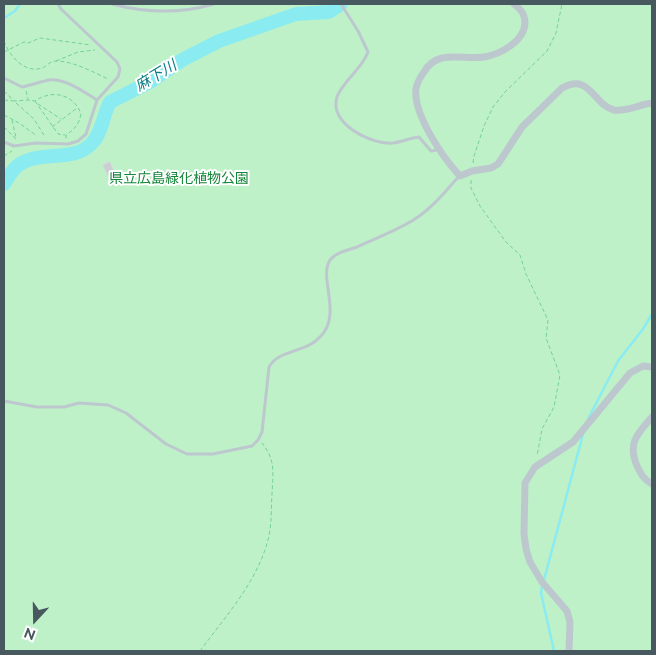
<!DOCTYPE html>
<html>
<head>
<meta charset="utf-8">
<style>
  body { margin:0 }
  #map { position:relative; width:656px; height:655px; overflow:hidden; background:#f3f1f1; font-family:Raleway,sans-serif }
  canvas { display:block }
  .frame { position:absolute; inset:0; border:5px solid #48585f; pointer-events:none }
  .north { position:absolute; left:10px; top:595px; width:50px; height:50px; -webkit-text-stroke:4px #fff; paint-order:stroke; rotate:201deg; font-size:14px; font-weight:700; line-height:20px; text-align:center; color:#48585f }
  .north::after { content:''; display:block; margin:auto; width:18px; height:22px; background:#48585f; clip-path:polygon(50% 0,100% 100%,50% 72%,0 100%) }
</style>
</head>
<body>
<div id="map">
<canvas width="656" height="655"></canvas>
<div class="frame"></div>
<div class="north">N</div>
</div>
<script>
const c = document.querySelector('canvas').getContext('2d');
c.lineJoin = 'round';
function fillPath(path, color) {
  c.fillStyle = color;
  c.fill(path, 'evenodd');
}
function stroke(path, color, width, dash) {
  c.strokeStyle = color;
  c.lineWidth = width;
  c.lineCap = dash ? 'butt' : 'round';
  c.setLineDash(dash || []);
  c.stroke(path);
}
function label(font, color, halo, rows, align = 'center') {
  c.font = font + ' Raleway,"Noto Sans JP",sans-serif';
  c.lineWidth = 4;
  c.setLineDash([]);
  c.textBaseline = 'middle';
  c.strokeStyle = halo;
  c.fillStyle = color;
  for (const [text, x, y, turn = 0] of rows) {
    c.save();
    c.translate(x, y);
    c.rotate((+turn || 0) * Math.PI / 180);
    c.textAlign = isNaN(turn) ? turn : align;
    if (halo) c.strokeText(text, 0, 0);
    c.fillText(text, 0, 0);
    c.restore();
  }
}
fillPath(new Path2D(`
  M 4,4 L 652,4 L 652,651 L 4,651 Z`), '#bff1c9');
stroke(new Path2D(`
  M 4,18 L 15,11 L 20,4
  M 588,419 L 618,361 L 643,329 L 652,314
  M 544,580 L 583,434
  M 542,586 L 541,593 L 554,651`), '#8aecf0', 2.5);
stroke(new Path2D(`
  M 4,184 C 7,179 11,173 15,168 C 36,148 72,164 91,144 C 102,134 103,115 110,102 L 150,82 L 182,60 L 219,41 L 296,14 L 329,12 L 341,4`), '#8aecf0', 14);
const building = new Path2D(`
  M 110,162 L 117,178 L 110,181 L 103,165 Z`);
fillPath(building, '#cbcfd3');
stroke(building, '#d5d8dc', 1);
stroke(new Path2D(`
  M 4,41 C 9,55 24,74 42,68 C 47,66 50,61 56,61 C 73,61 93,72 108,79
  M 4,52 L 24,42 L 28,43 L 40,38 L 91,45
  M 56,61 L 78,52 L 95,50
  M 4,91 L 14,101 L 28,100 L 35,101 C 52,89 74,94 81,114 C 79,124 75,129 66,135 L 66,139
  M 26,91 L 28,99
  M 4,100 L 13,101
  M 35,101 L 58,134 L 65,135
  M 16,103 L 34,119 L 45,137
  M 38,104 L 61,119
  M 4,115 L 19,123 L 37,136
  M 12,120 L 16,138
  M 4,127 L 17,140
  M 52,127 L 77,108
  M 4,156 L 12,151
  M 473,163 L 474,156 L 484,126 L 493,107 L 505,92 L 547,51 L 556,33 L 562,4
  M 471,180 L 471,188 L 480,206 L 506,242 L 520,255 L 526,274 L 548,320 L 546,338 L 560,375 L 554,407 L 542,429 L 537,456
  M 200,651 C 225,617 257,582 268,540 C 272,525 271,509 272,494 C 273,472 276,461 262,443`), '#75d194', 1, [4, 2.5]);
stroke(new Path2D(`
  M 112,4 C 146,13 180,14 214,4
  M 341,4 L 358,31 L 368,52 C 362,69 342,82 337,97 C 328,123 371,145 393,143 C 401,142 410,138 419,137 L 431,151 L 438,150
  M 4,78 L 22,87 C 31,85 40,82 49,80 C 65,78 84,92 97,100
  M 4,142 L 14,146 L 36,143 L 68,144 L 78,141 L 86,134 L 97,100 L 118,77 L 120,69 L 117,62 L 61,9 L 58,4
  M 4,401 L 37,407 L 64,407 L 79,403 L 108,405 L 126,413 L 166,444 L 187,454 L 213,454 L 252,446 L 258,440 L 262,432 L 269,367 C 279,349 306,353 320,337 C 343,314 318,278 330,260 C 336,252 348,250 357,247 C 376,238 398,230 415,219 C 432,208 446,191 459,176`), '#bcc8ce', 3);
stroke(new Path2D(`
  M 514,4 C 521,9 525,14 525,22 C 525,41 501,54 484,57 C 471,59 455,55 442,58 C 434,60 428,65 424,72 C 421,76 417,83 416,89 C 413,114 443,158 460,176 L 472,171 L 491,168 L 498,164 L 522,127 L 562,88 C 590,72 593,105 614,110 C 626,112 641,104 652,103
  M 652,417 C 638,433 627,443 637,466 C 641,474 644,480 652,484
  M 569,651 L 570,622 L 567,611 L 542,582 L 530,562 L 526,549 L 524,534 L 525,483 L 535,467 L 573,442 L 630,373 L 643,366 L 652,367`), '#bcc8ce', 7);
label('14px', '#148539', '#fff', [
  ["県立広島緑化植物公園",179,179]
]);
label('italic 15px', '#0a7e82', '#fff', [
  ["麻下川",156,76,-31]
]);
</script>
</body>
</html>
